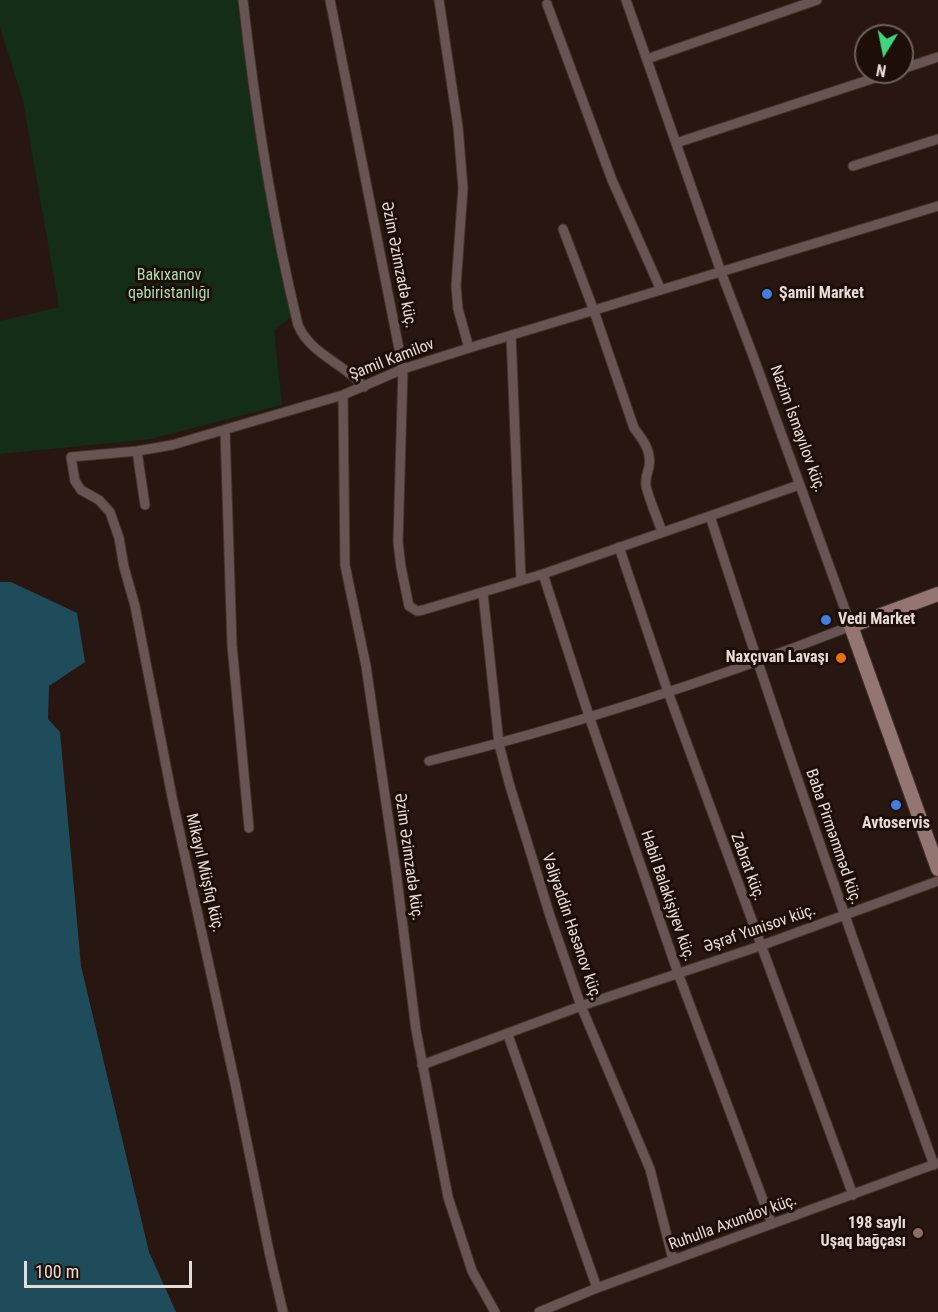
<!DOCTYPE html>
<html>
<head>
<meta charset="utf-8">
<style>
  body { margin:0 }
  #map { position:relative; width:938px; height:1312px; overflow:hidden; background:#281711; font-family:"Roboto Condensed",sans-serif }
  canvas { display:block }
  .north { position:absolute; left:854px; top:24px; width:60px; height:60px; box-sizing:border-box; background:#1e0e08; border:2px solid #6e605b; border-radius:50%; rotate:190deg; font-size:16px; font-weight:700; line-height:24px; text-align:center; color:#e7dbd7 }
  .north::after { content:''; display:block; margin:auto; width:21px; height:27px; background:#3fd77d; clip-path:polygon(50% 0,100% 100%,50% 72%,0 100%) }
  .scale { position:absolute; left:24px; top:1261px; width:168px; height:27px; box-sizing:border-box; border:3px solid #e7dbd7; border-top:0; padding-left:8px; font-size:18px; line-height:21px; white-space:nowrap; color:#e7dbd7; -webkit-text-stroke:4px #1e0e08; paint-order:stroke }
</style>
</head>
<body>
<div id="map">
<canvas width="938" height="1312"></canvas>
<div class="north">N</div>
<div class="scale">100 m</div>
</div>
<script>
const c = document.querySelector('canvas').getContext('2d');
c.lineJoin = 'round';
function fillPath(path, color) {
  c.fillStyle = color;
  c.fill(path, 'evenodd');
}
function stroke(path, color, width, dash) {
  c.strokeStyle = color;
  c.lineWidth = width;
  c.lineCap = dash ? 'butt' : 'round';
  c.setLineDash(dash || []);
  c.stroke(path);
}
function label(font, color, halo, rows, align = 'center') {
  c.font = font + ' "Roboto Condensed",sans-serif';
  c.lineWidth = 6;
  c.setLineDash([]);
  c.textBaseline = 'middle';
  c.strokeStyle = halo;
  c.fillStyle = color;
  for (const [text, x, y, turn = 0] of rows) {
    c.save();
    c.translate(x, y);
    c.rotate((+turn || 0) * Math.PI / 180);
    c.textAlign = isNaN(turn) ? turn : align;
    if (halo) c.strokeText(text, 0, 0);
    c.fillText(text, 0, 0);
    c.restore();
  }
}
fillPath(new Path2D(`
  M 0,0 L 237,0 L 252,116 L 291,317 L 274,330 L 282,405 L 151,439 L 0,454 L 0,321 L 59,307 L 23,101 L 0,27 Z`), '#132d17');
fillPath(new Path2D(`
  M 0,582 L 11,582 L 77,613 L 85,662 L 49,686 L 48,719 L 60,732 L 81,966 L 149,1252 L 176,1312 L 0,1312 Z`), '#1e4c5b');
const street = new Path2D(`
  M 243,0 C 255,109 272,218 298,325 C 311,355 344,363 364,387
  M 330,0 L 403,369 L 398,542 L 401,567 L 409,606 L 417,611 L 423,610 L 543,574 L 799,485
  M 439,0 L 458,127 L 463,188 L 456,286 L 458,309 L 469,348
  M 547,4 L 612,180 L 660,288
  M 647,59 L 817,0
  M 902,69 L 938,57
  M 676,143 L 893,72
  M 853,166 L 938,139
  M 563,229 L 594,311 L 634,428 C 643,440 652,451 649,467 C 647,474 645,479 646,486 C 650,502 657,517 662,532
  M 511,335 L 521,580
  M 343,395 L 345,565 L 366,666 L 396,871 L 416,1030 L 448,1197 L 472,1271 L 495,1312
  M 225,430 L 232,645 L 249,828
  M 137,451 L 145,505
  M 710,516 C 780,734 856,950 934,1165
  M 619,547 L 668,692 L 853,1195
  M 543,574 L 589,716 L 678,973 L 772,1224
  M 483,593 L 499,744 L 509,783 L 551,919 L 581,1006 L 650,1169 L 673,1260
  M 429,761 C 572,726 713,680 851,626 L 752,353 L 721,272 L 626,0
  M 508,1035 L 597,1288
  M 422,1065 L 581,1006 L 760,946 L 938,881
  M 283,1312 L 270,1256 L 235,1083 L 173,802 L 135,606 L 124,567 L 119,538 L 110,512 L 99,500 L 81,490 L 75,481 L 71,457 L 137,451 L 172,445 L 343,395 L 403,369 L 469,348 L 938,206
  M 539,1312 L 597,1288 L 938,1163`);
const secondary = new Path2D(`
  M 938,594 L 851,626 L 938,869`);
stroke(street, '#43322d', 11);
stroke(secondary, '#43322d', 16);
stroke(street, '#685553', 9);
stroke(secondary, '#937671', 14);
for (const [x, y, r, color] of [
  [767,294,6,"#3f7fe0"],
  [826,620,6,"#3f7fe0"],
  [841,658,6,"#e8710a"],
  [896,805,6,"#3f7fe0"],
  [918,1233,6,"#8d6e63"]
]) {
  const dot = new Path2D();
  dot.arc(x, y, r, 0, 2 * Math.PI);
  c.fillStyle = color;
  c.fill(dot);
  stroke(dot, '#1e0e08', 2);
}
label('16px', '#e7dbd7', '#1e0e08', [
  ["Əzim Əzimzadə küç.",398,265,79],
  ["Şamil Kamilov",392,360,-21],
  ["Nazim İsmayılov küç.",797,429,70],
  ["Baba Pirməmməd küç.",833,837,71],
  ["Əzim Əzimzadə küç.",408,857,82],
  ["Zabrat küç.",747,867,70],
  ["Mikayıl Müşfiq küç.",204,873,77],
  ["Habil Balakişiyev küç.",667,896,71],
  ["Vəliyəddin Həsənov küç.",571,927,71],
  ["Əşrəf Yunisov küç.",760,929,-19],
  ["Ruhulla Axundov küç.",733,1223,-20]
]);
label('16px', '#a8ddae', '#1e0e08', [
  ["Bakıxanov",169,276],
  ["qəbiristanlığı",169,294]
]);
label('bold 16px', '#e7dbd7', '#1e0e08', [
  ["Şamil Market",779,294],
  ["Vedi Market",838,620],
  ["Naxçıvan Lavaşı",829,658,"right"],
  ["Avtoservis",896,824,"center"],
  ["198 saylı",906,1224,"right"],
  ["Uşaq bağçası",906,1242,"right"]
], 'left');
</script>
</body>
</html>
